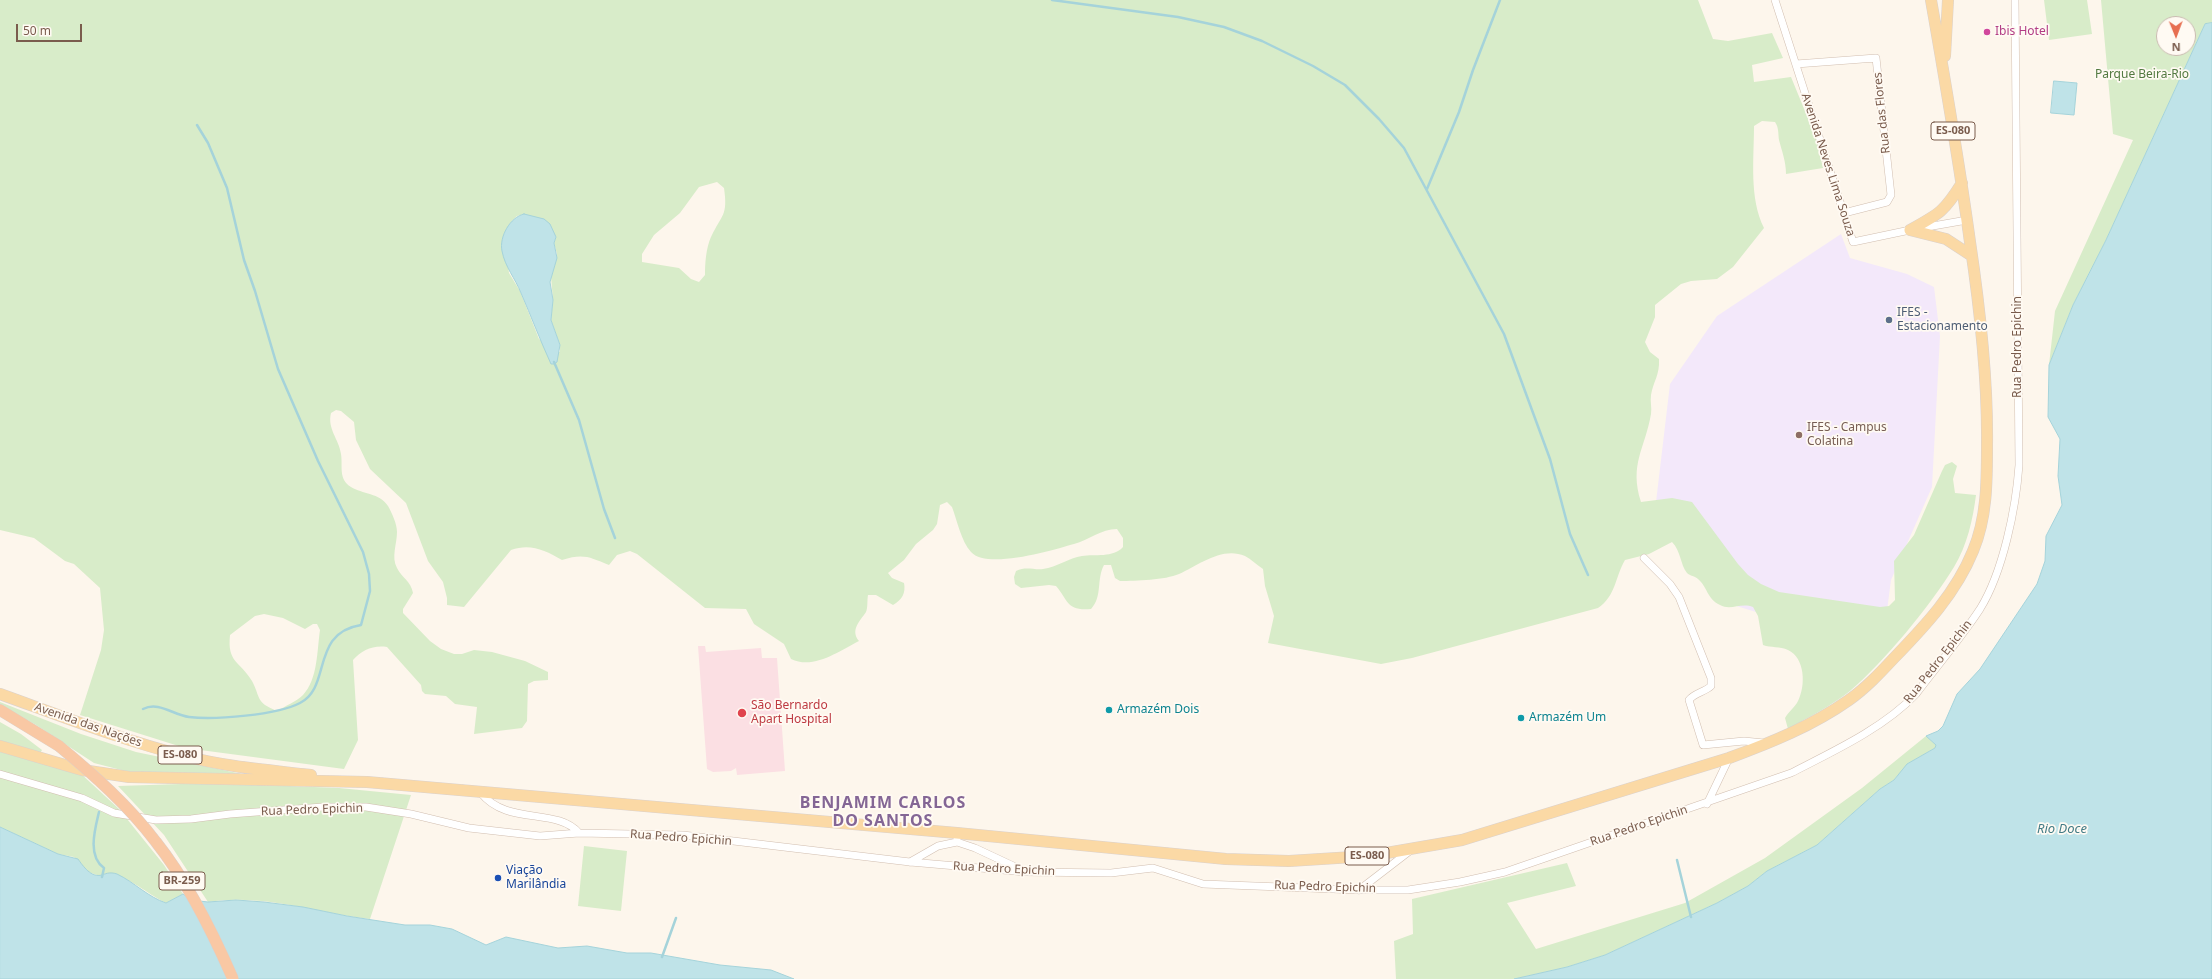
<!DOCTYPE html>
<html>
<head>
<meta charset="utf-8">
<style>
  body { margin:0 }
  #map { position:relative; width:2212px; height:979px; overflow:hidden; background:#fdf6ec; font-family:"Noto Sans",sans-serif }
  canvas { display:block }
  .north { position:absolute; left:2156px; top:16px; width:40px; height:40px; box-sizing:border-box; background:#fffaf3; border:1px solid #cabbb1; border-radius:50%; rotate:179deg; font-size:11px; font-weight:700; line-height:16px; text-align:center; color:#7a5c4d }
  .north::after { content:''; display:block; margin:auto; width:14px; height:18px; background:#e76f51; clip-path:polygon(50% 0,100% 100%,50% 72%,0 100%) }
  .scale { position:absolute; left:16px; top:24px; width:66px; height:18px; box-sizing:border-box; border:2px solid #7a5c4d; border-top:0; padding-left:5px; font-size:12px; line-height:14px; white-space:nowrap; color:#7a5c4d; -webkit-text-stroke:3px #fffaf3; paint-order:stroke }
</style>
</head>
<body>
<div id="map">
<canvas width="2212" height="979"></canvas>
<div class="north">N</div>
<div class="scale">50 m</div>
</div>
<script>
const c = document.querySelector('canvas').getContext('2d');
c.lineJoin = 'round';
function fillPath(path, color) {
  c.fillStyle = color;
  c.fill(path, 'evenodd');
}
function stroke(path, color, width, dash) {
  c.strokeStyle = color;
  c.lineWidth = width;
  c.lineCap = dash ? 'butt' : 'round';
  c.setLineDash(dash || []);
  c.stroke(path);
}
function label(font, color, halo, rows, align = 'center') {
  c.font = font + ' "Noto Sans",sans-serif';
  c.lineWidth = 3.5;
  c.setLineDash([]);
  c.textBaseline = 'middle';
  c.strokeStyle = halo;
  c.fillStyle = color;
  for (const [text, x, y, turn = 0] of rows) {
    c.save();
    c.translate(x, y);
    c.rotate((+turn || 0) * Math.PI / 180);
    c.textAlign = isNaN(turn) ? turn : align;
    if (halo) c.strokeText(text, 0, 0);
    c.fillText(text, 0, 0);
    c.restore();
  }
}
fillPath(new Path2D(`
  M 1841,234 L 1850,258 L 1907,274 L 1934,287 L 1940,336 L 1932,487 L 1891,580 L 1885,626 L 1795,624 L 1717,600 L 1698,521 L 1654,519 L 1670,384 L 1717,316 Z`), '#f3e8fa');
fillPath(new Path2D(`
  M 698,646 L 705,646 L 706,652 L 761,648 L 762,658 L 777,658 L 785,771 L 737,775 L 736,768 L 731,771 L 713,772 L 707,769 Z`), '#fbdfe3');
fillPath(new Path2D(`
  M 0,0 L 1698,0 L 1713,39 L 1728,41 L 1772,33 L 1783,58 L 1752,65 L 1754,82 L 1791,77 L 1816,138 L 1823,168 L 1786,174 C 1786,161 1782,152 1779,140 C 1778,133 1779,128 1775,122 L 1762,121 L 1754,126 C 1754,159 1749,198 1764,228 L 1733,267 L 1717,279 L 1691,281 L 1681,284 L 1655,305 L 1655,317 L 1645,342 L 1650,352 L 1659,359 C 1660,375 1653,382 1651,395 C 1650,401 1652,408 1651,414 C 1645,449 1629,464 1641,502 L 1672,498 L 1692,502 L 1738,564 L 1748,575 L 1761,584 L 1779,592 L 1880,607 L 1889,606 L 1895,600 L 1894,561 L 1914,535 L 1942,471 L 1945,465 L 1952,462 L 1957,466 L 1953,479 L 1955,493 L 1976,495 C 1973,519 1967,546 1954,567 C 1931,605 1884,662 1850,691 C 1831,706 1809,717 1788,729 L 1785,718 C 1789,711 1795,707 1798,701 C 1806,685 1805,658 1788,650 C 1780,646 1771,648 1763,645 L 1758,616 L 1753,607 C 1741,602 1731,611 1720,605 C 1707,599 1707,586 1698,579 C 1695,576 1690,576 1687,573 C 1680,564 1681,551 1672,542 L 1649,554 L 1625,560 C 1615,577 1616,596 1598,608 L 1412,658 L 1381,664 L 1268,643 L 1274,616 L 1265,586 L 1263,569 C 1257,565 1251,559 1245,556 C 1222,546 1199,565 1179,574 C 1165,580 1136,581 1120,581 L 1115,578 L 1111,565 L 1104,565 C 1096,580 1103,596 1091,609 C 1066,611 1069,601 1056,586 L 1049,585 L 1021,588 L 1015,584 L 1014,577 L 1016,571 C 1026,566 1033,570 1043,569 C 1057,567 1069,558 1082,556 C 1095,554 1113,558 1123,547 L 1123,538 L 1117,529 C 1101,529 1089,540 1074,544 C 1053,550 987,570 971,552 C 961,541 957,520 952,507 L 947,502 L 940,505 L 937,524 L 933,530 L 916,544 L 904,560 L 888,573 L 892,578 L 904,583 C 906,593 902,600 893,605 L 876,595 L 868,595 C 867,600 868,608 866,612 C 860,621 850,630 859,641 C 839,651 814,670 791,659 L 784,644 L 754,624 L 746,609 L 705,608 L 637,554 L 630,551 L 617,555 L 609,565 C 590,557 583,553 562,560 C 545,550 530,543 511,550 L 464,607 L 447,605 L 447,598 L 443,582 L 428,561 L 406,503 L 370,469 L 356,440 L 354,422 L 341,411 L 336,410 L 331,413 C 327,429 339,439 341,454 C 343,466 338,479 351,487 C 362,494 380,493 388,506 C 392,513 397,524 397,532 C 397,544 391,557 397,568 C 402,578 411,581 413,593 L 403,609 L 403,613 L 430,641 L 441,649 L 454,654 L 462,654 L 474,650 L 492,652 L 525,661 L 548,672 L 548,680 L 534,681 L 528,684 L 527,721 L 522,728 L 474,734 L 477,707 L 455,704 L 446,696 L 425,694 L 422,691 L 421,685 L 387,647 C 373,645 362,650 353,660 L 358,740 L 344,769 L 185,748 L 80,715 L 101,650 L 104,630 L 100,588 L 74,564 L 65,561 L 34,538 L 0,530 ZM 717,182 L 724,188 C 728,216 722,214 711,237 C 706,248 705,263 705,275 L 699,282 L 691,279 L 679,268 L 642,262 L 642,254 L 654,235 L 680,213 L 699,187 ZM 524,214 L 556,237 L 554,243 L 557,254 L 551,277 L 553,300 L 551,320 L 560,345 L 560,352 L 539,339 L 520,291 L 509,273 L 504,234 L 512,221 L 517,216 ZM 264,614 L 283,618 L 305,629 L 313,624 L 317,624 L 320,630 C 317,650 318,679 303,695 C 296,702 285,706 277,711 C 255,702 261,698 252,681 C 240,661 227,663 230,635 L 255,616 Z
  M 2044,0 L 2087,0 L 2092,34 L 2049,40 Z
  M 2101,0 L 2212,0 L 2212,23 L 2205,24 L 2106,240 L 2073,305 L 2049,365 L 2055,311 L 2133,140 L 2113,134 ZM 2164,24 L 2188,24 L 2188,48 L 2164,48 Z
  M 0,702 L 81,734 L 136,752 L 242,774 L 129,772 L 94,763 L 36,725 L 0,705 Z
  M 0,722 L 21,734 L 42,750 L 39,755 L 0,742 Z
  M 1926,736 L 1936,745 L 1935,748 L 1908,764 L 1894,780 L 1880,789 L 1817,845 L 1767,871 L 1748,886 L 1717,903 L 1605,955 L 1567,967 L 1514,979 L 1396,979 L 1394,941 L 1413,934 L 1412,899 L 1567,863 L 1576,886 L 1507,903 L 1536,949 L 1685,903 L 1765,858 L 1862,788 Z
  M 0,750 L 78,771 L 119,809 L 164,865 L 183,894 L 166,903 L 160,900 C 144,891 117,868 100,876 L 85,871 L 74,857 L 58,854 L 0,827 Z
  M 212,783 L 339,788 L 411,795 L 370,919 C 317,913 262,893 208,902 L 164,835 L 118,786 Z
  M 584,846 L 627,851 L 621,911 L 578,906 Z`), '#d8ecc9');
const water = new Path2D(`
  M 2212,23 L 2212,979 L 1514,979 L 1567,967 L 1605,955 L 1717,903 L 1748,886 L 1767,871 L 1817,845 L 1880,789 L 1894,780 L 1907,764 L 1935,748 L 1936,745 L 1926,736 L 1938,731 L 1943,726 L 1957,694 L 1980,669 L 2037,584 L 2045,561 L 2046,536 L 2062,505 L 2058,476 L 2060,439 L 2048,417 L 2049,365 L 2073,305 L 2106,240 L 2205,24 Z
  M 2054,81 L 2077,83 L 2074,115 L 2051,113 Z
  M 524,214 L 544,219 L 550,224 L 556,237 L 554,243 L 557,258 L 550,282 L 553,300 L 551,320 L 560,345 L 557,362 L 554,364 L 551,364 C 540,340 531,316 521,293 C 515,278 505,267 502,251 C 499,237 510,217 524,214 Z
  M 0,827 L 58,854 L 78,859 C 83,866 91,878 102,875 C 107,873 111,872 117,874 C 134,882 148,897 166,903 L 183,894 L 191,900 L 208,902 L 236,900 L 264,902 L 303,907 L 347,916 L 405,925 L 430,925 L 452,929 L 486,945 L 506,937 L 558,948 L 587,946 L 627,953 L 651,953 L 720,965 L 771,970 L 794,979 L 0,979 Z`);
fillPath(water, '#bfe3e8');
stroke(water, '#a5d3da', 1);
stroke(new Path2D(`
  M 1052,0 L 1178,17 L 1224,27 L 1262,41 L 1313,66 L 1345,85 L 1379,119 L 1404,148 L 1504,334 L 1550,459 L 1570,534 L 1588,575
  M 1427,189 L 1459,112 L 1473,70 L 1500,0
  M 554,362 L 579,420 L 604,509 L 615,538
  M 143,709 C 159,701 173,715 189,717 C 215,720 277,715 300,703 C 332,687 310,633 361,625 L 370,591 L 369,574 L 363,552 L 318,461 L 278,369 L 255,291 L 244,260 L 227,188 L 208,143 L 197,125
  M 99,812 C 95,829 87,856 104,868 L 102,877
  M 1677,860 L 1691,917
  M 662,957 L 676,918`), '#a5d3da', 2.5);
const minor = new Path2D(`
  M 1775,0 L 1853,242 L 1910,230 L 1967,220
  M 1796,64 L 1876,58 L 1891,195 L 1887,202 L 1844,213
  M 1644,558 L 1670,584 L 1679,597 L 1711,678 L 1711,686 C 1705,692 1694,693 1689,700 L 1703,745 L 1744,741 L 1764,743
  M 0,774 L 82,798 L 114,813 L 156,820 L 191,819 L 230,814 L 323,807 L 366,807 L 411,814 L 469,828 L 540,836 L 579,833 L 683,835 L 910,862 L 1026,872 L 1111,873 L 1153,868 L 1203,884 L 1359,890 L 1408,890 L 1460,882 L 1505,872 L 1791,773 C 1832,752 1884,728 1916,694 C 1937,666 1961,638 1980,609 C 2003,572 2016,508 2019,465 L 2015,0
  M 481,793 C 507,826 557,807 579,833
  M 1707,804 L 1729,758
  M 957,833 L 957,842 L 975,848 L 1022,870
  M 910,862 L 938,846 L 957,842
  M 1359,890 L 1411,850`);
const primary = new Path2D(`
  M 1945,56 L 1948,0
  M 1910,230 C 1939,214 1944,212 1962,183
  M 1910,230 L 1946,239 L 1972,256
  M 0,694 C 61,716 122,740 185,756 C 226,767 269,770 311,775
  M 0,746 L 82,770 L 129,777 L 367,782 L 957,833 L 1226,859 L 1289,861 L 1369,856 L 1462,840 L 1729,758 C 1770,743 1812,726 1849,700 C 1866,688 1880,673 1894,658 C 1925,626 1956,593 1973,551 C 1987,518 1987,481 1987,446 C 1988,377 1980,309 1970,242 C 1959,161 1945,80 1931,0`);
const trunk = new Path2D(`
  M 0,710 L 59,746`);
stroke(minor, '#d1beb0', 8);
stroke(primary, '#dad1cd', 12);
stroke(trunk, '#dad1cd', 12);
stroke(minor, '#fff', 7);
stroke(primary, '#fbd9a5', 11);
stroke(trunk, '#f9c8a4', 11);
const trunkBridge = new Path2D(`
  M 59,746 C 94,775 128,805 156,842 C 187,881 213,933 233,979`);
stroke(trunkBridge, '#dad1cd', 12, []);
stroke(trunkBridge, '#f9c8a4', 11);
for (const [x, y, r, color] of [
  [1987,32,4,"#d1479c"],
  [1889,320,4,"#5c6f8a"],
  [1799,435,4,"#8d6e63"],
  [1109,710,4,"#0f9aa8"],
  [742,713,5,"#e0444e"],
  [1521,718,4,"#0f9aa8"],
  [498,878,4,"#1a4fb4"]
]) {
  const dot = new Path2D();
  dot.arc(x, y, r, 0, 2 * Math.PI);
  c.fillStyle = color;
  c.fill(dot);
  stroke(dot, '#fffaf3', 1.5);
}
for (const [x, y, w] of [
  [1953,131,44],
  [180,755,44],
  [1367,856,44],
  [182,881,46]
]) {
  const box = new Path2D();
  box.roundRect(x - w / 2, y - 9, w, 18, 3);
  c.fillStyle = '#fffaf3';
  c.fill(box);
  stroke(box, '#7a5c4d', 1);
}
label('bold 11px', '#7a5c4d', null, [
  ["ES-080",1953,131],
  ["ES-080",180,755],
  ["ES-080",1367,856],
  ["BR-259",182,881]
]);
label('12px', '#b23c85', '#fffaf3', [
  ["Ibis Hotel",1995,32]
], 'left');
label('12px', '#537a41', '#fffaf3', [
  ["Parque Beira-Rio",2142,75]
]);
label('12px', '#7a5c4d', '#fffaf3', [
  ["Rua das Flores",1882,113,-96],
  ["Avenida Neves Lima Souza",1828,165,72],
  ["Rua Pedro Epichin",2018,347,-90],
  ["Rua Pedro Epichin",1938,662,-52],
  ["Avenida das Nações",88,725,19],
  ["Rua Pedro Epichin",312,810,-2],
  ["Rua Pedro Epichin",1639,826,-19],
  ["Rua Pedro Epichin",681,838,4],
  ["Rua Pedro Epichin",1004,869,3],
  ["Rua Pedro Epichin",1325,887,2]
]);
label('12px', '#4e5e75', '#fffaf3', [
  ["IFES -",1897,313],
  ["Estacionamento",1897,327]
], 'left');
label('12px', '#785e54', '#fffaf3', [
  ["IFES - Campus",1807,428],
  ["Colatina",1807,442]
], 'left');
label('12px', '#be3a42', '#fffaf3', [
  ["São Bernardo",751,706],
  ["Apart Hospital",751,720]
], 'left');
label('12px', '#0d838f', '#fffaf3', [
  ["Armazém Dois",1117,710],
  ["Armazém Um",1529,718]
], 'left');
label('12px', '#164399', '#fffaf3', [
  ["Viação",506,871],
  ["Marilândia",506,885]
], 'left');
label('italic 13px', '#437c86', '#fffaf3', [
  ["Rio Doce",2062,829]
]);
c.letterSpacing = '1px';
label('bold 16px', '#846695', '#fffaf3', [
  ["BENJAMIM CARLOS",883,803],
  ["DO SANTOS",883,821]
]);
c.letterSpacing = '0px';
</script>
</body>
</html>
